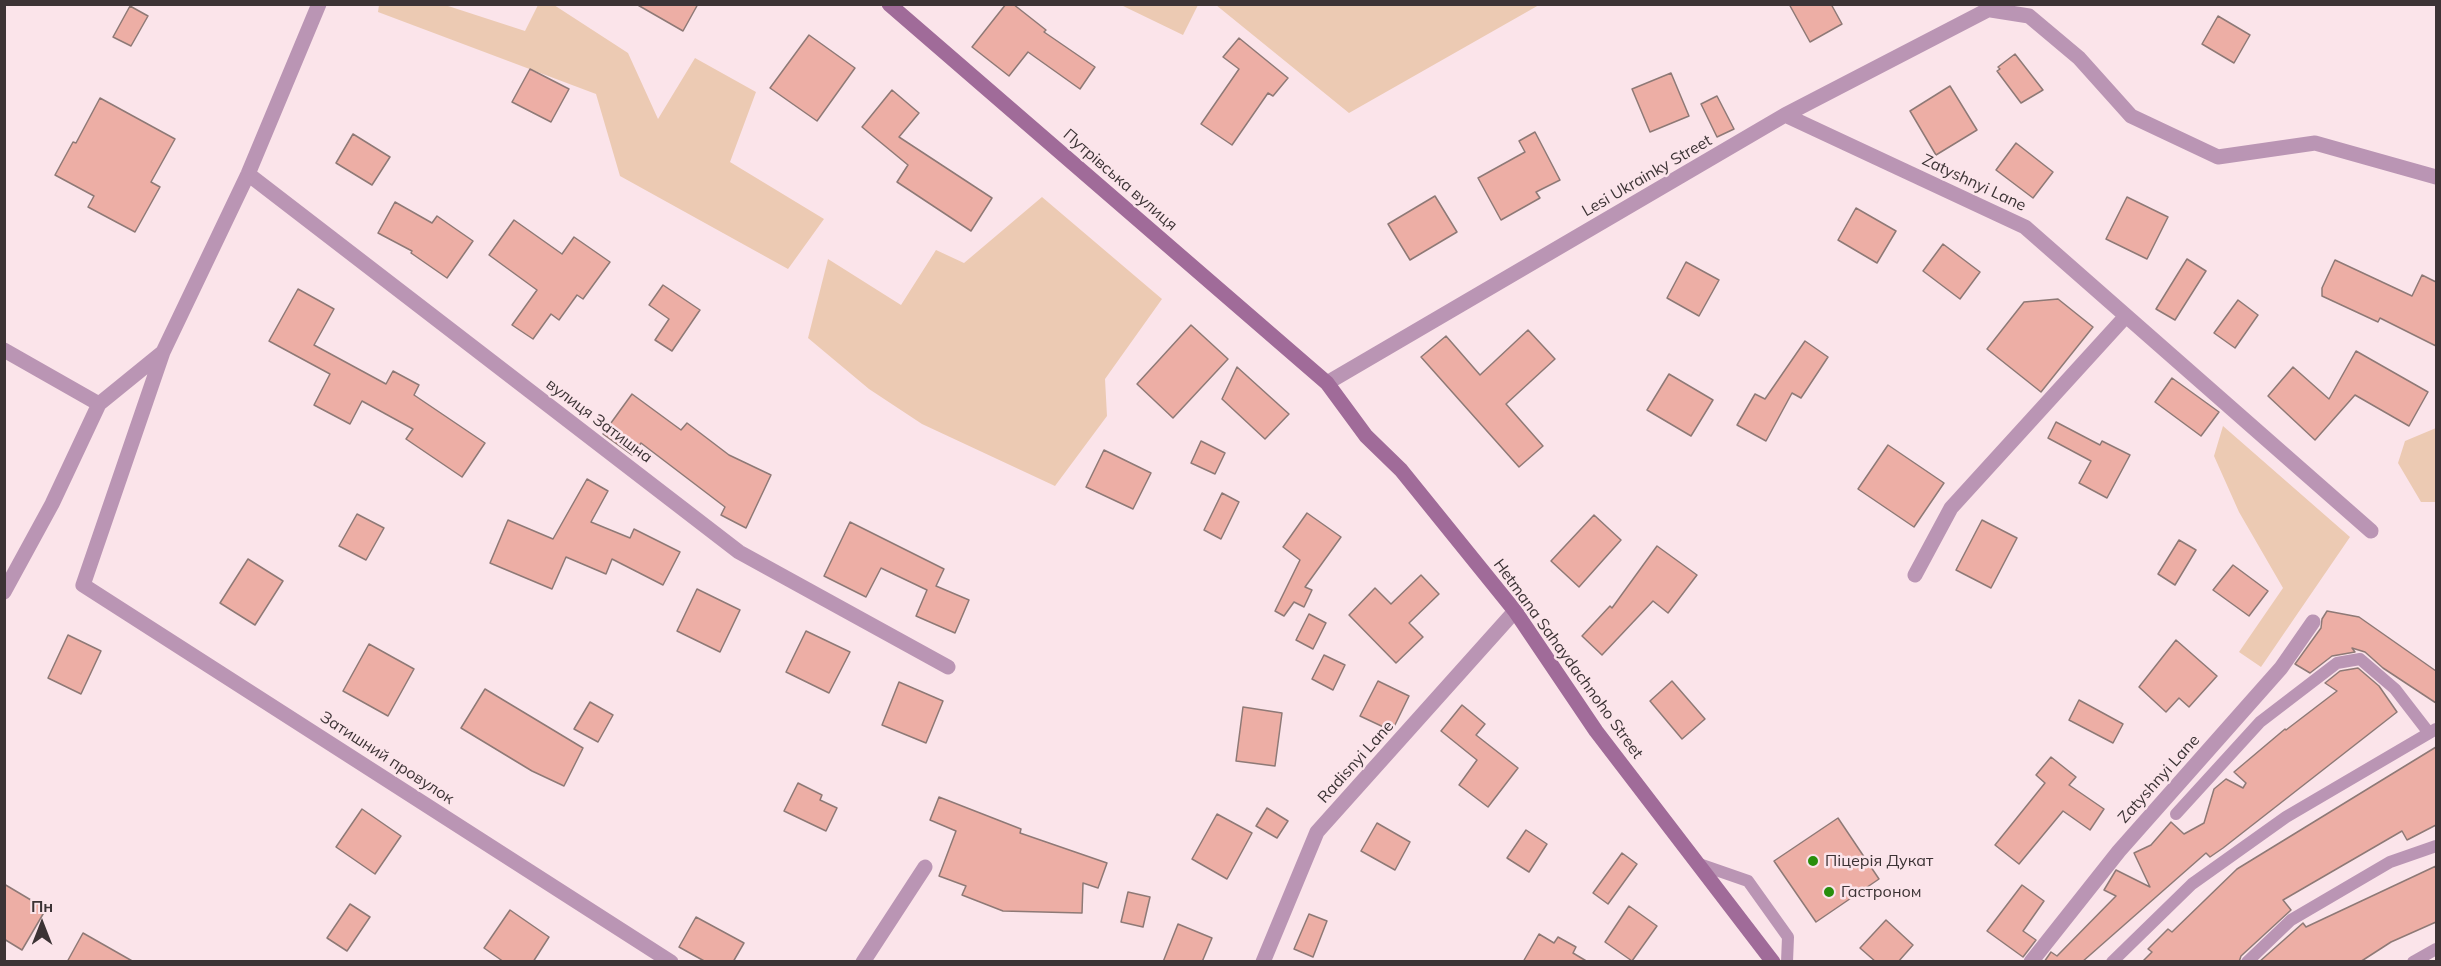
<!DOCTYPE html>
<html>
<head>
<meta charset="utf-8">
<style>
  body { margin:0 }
  #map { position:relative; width:2441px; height:966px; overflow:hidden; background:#fbe4ea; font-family:Mulish,sans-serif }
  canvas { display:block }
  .frame { position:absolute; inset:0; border:6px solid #3c3335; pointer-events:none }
  .north { position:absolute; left:12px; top:894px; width:60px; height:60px; -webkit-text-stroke:4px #fbe4ea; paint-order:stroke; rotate:0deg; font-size:16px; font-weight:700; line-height:24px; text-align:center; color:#3c3335 }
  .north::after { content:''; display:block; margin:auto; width:21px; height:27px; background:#3c3335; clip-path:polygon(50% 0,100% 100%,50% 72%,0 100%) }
</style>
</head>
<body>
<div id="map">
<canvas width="2441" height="966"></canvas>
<div class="frame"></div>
<div class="north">Пн</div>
</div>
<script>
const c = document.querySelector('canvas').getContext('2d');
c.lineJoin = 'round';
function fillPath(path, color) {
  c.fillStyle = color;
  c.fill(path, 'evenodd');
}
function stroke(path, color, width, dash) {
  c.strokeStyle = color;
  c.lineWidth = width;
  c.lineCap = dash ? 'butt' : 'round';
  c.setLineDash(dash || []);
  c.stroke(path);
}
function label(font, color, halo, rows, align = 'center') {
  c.font = font + ' Mulish,sans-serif';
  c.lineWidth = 5;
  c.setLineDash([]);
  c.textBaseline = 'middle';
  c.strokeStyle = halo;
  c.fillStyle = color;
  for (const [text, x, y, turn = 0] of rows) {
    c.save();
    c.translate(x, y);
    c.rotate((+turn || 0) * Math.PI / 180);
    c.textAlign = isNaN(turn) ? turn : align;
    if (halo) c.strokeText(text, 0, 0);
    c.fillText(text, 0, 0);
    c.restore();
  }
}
fillPath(new Path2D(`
  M 379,5 L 445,5 L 525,31 L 538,5 L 554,5 L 628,53 L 658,119 L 695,58 L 756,92 L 730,162 L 824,219 L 788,269 L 620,176 L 596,94 L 378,12 Z
  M 1121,5 L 1198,5 L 1183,35 Z
  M 1216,5 L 1539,5 L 1349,113 Z
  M 1042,197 L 1162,299 L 1105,379 L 1107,416 L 1055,486 L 922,424 L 869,389 L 808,338 L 828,259 L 901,305 L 936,250 L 964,263 Z
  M 2223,426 L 2350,537 L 2261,667 L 2239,652 L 2283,588 L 2239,512 L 2214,456 Z
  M 2436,428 L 2436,502 L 2421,502 L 2398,463 L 2405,441 Z`), '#eccab3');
const building = new Path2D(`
  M 636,4 L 698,4 L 683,31 Z
  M 1006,4 L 1013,4 L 1046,30 L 1044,32 L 1095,67 L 1080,89 L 1028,52 L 1009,76 L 972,47 Z
  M 1789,4 L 1831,4 L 1842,24 L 1810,42 Z
  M 130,6 L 148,16 L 131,46 L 113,37 Z
  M 2218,16 L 2250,35 L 2234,63 L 2202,44 Z
  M 809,35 L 855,68 L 817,121 L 770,88 Z
  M 1239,38 L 1288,78 L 1273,96 L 1268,93 L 1232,145 L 1201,124 L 1239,69 L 1223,57 Z
  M 2015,54 L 2043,90 L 2021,103 L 1997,71 L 2000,69 L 1998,67 Z
  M 530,69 L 569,89 L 551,122 L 512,102 Z
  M 1671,73 L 1689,116 L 1650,132 L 1632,89 Z
  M 1950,86 L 1977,130 L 1936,155 L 1910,111 Z
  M 892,90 L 919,113 L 899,137 L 992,198 L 971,231 L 897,182 L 908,165 L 862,127 Z
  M 1717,96 L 1734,129 L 1717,137 L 1701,104 Z
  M 100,98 L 175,139 L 151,182 L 160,187 L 135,232 L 88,207 L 94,196 L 55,175 L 73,142 L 76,143 Z
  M 1535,132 L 1560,180 L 1536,192 L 1540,198 L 1501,220 L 1478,178 L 1525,152 L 1519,141 Z
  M 353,134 L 390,157 L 372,185 L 336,163 Z
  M 2016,143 L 2053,172 L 2033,198 L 1996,170 Z
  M 1435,196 L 1457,232 L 1410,260 L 1388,224 Z
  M 2127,197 L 2168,217 L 2147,259 L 2106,239 Z
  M 395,202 L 432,223 L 437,216 L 473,241 L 447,278 L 411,253 L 412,251 L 378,233 Z
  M 1856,208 L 1896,231 L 1877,263 L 1838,240 Z
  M 514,220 L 562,254 L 574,237 L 610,262 L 583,299 L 577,295 L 559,320 L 551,314 L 533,339 L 512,325 L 537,290 L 489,255 Z
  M 1943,244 L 1980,272 L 1960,299 L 1923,271 Z
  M 2187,259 L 2206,271 L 2175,320 L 2156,309 Z
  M 2335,260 L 2412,296 L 2422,275 L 2436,282 L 2436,346 L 2380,318 L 2378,322 L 2322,296 L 2322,288 Z
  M 1686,262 L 1719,280 L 1699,316 L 1667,298 Z
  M 663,285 L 700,310 L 672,351 L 655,340 L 669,319 L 649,305 Z
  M 298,289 L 334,309 L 314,345 L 386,384 L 393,371 L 419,385 L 414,395 L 485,443 L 462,477 L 406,439 L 413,429 L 362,401 L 350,424 L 314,405 L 330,374 L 269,341 Z
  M 2058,299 L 2093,327 L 2041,392 L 1987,349 L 2024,302 Z
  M 2238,300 L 2258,315 L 2235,348 L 2214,333 Z
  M 1191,325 L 1228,359 L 1173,418 L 1137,384 Z
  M 1528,330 L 1555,359 L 1506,404 L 1543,446 L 1519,467 L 1421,357 L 1446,336 L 1480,375 Z
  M 1805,341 L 1828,357 L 1801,398 L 1792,393 L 1766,441 L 1737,425 L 1755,394 L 1765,399 Z
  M 2356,351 L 2428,392 L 2409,426 L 2355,395 L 2315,440 L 2268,396 L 2293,367 L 2329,399 Z
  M 1237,367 L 1289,414 L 1265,439 L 1222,399 Z
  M 1669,374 L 1713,400 L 1691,436 L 1647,410 Z
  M 2172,378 L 2219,412 L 2201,436 L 2155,402 Z
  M 632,394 L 681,430 L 687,423 L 729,455 L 771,475 L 746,528 L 721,515 L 725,507 L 641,443 L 632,455 L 603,434 Z
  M 2056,422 L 2100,445 L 2102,441 L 2130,455 L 2107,498 L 2079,483 L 2091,461 L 2048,438 Z
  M 1201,441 L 1225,453 L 1215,474 L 1191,463 Z
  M 1888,445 L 1944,483 L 1914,527 L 1858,489 Z
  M 1104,450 L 1151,473 L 1133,509 L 1086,487 Z
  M 587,479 L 608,491 L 591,522 L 630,538 L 634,529 L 680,552 L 663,585 L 612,559 L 606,574 L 566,557 L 552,589 L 490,563 L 508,520 L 553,539 Z
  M 1222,493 L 1239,502 L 1221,539 L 1204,530 Z
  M 1307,513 L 1341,537 L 1305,587 L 1312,590 L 1304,607 L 1294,602 L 1284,616 L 1275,611 L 1300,560 L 1283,547 Z
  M 357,514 L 384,528 L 366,560 L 339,546 Z
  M 1594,515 L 1621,540 L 1579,587 L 1551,561 Z
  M 1982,520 L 2017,538 L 1991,588 L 1956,570 Z
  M 850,522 L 944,569 L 936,586 L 969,600 L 955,633 L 916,616 L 927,590 L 881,568 L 866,597 L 824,576 Z
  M 2179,540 L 2196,550 L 2175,585 L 2158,574 Z
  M 1657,546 L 1697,575 L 1668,613 L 1653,601 L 1602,655 L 1582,636 L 1610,606 L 1612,608 Z
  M 248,559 L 283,581 L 255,625 L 220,603 Z
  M 2233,565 L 2268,591 L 2249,616 L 2213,590 Z
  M 1421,575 L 1439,594 L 1409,623 L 1423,637 L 1396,663 L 1349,615 L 1375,588 L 1391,604 Z
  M 697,589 L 740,610 L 720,652 L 677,631 Z
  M 2327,611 L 2359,617 L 2436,671 L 2436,703 L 2383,668 L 2365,652 L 2352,648 L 2355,652 L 2332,656 L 2310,673 L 2295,664 L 2321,628 L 2322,619 Z
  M 1309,614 L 1326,623 L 1313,649 L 1296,640 Z
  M 806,631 L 850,652 L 829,693 L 786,672 Z
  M 68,635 L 101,651 L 81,694 L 48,678 Z
  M 2176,640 L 2217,676 L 2189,707 L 2179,698 L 2166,712 L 2139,687 Z
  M 369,644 L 414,669 L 388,716 L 343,691 Z
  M 1324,655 L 1345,665 L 1333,690 L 1312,679 Z
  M 2358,668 L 2379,686 L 2397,712 L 2223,848 L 2210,857 L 2206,853 L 2082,962 L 2044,962 L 2051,952 L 2057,956 L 2116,896 L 2104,890 L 2116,870 L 2150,887 L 2134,853 L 2151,845 L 2171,822 L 2184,834 L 2204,823 L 2214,789 L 2226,779 L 2243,788 L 2246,783 L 2234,772 L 2285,729 L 2286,730 L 2337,691 L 2325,683 L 2340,671 Z
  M 1378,681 L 1409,696 L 1392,731 L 1360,716 Z
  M 1672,681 L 1705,719 L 1682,739 L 1650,701 Z
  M 899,682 L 943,701 L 926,743 L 882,725 Z
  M 485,689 L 583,748 L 564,786 L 532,771 L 461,728 Z
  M 2079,700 L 2123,724 L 2113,743 L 2069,720 Z
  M 590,702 L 613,715 L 598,742 L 574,729 Z
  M 1462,705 L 1485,724 L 1476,735 L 1518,768 L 1488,807 L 1459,785 L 1477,760 L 1441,731 Z
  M 1243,707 L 1282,713 L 1275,766 L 1236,761 Z
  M 2436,747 L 2436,825 L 2407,840 L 2402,831 L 2283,900 L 2291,910 L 2241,956 L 2239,962 L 2142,962 L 2152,952 L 2148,949 L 2168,929 L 2172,932 L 2237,869 Z
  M 2051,757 L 2076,777 L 2069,785 L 2104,809 L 2090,830 L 2063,811 L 2019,864 L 1995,845 L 2045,783 L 2036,775 Z
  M 798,783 L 822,795 L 820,800 L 837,808 L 826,831 L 784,811 Z
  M 939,797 L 1021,829 L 1020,833 L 1107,863 L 1098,888 L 1083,883 L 1082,913 L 1003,911 L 962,895 L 966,886 L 939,876 L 956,831 L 930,820 Z
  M 1267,808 L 1288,821 L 1277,838 L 1256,826 Z
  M 362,809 L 401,836 L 375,874 L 336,847 Z
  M 1217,814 L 1252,833 L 1227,879 L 1192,859 Z
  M 1838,818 L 1879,879 L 1816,922 L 1774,861 Z
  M 1377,823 L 1410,842 L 1395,870 L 1361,851 Z
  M 1526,830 L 1547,844 L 1529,872 L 1507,858 Z
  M 1622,853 L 1637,864 L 1608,904 L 1593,893 Z
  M 2436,866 L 2436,922 L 2391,942 L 2360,962 L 2259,962 L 2303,923 L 2306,927 Z
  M 4,884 L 46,909 L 22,950 L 4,939 Z
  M 2022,885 L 2044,901 L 2023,931 L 2036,940 L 2023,957 L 1987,931 Z
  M 1128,892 L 1150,897 L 1143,927 L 1121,922 Z
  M 350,904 L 370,917 L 347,951 L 327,938 Z
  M 1629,906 L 1657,926 L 1632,961 L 1605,942 Z
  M 510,910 L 549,937 L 533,962 L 504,962 L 484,948 Z
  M 1309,914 L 1327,921 L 1313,957 L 1294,949 Z
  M 696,917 L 744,943 L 733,962 L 706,962 L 679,947 Z
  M 1886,920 L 1913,945 L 1898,962 L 1876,962 L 1860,948 Z
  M 1178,924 L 1212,938 L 1202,962 L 1163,962 Z
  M 83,933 L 134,962 L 67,962 Z
  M 1539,934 L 1554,943 L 1558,937 L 1576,947 L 1573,953 L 1588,962 L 1523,962 Z`);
fillPath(building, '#edaea5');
stroke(building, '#8e7976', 1.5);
stroke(new Path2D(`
  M 2176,814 L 2260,722 L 2337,663 L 2360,659 L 2395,689 L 2429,733
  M 1699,864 L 1748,881 L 1788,937 L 1787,962
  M 2112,962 L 2192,884 L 2286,817 L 2436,729
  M 2247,962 L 2291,920 L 2390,862 L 2436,846
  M 2413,962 L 2436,949`), '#ba95b4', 12);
stroke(new Path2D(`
  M 319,4 L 248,174 L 163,352 L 83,585 L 671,962
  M 1991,10 L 2029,16 L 2079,58 L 2131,116 L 2218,157 L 2315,143 L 2436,177
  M 1785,115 L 2025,227 L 2371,531
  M 248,174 L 739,552 L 948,667
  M 4,350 L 99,404 L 163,352
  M 1327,383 L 1785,115 L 1999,4
  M 1915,575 L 1951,508 L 2126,316
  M 4,592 L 52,504 L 99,404
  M 863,962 L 925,867
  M 1263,962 L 1317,832 L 1515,611
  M 2031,962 L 2119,851 L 2281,668 L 2313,622`), '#ba95b4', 15);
stroke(new Path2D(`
  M 889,4 L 1327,383 L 1366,436 L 1401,470 L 1515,611 L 1596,731 L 1773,962`), '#a06b99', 15);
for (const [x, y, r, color] of [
  [1813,861,6,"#288e0c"],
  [1829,892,6,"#288e0c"]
]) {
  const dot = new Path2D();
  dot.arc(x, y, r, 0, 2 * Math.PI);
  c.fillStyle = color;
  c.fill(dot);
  stroke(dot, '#fbe4ea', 2);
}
label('16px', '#3c3335', '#fbe4ea', [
  ["Lesi Ukrainky Street",1647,176,-30],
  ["Путрівська вулиця",1120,180,41],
  ["Zatyshnyi Lane",1974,183,25],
  ["вулиця Затишна",599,421,37],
  ["Hetmana Sahaydachnoho Street",1568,659,54],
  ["Затишний провулок",387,758,33],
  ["Radisnyi Lane",1356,762,-48],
  ["Zatyshnyi Lane",2159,779,-48]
]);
label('16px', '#3c3335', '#fbe4ea', [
  ["Піцерія Дукат",1825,861],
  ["Гастроном",1841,892]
], 'left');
</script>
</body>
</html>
